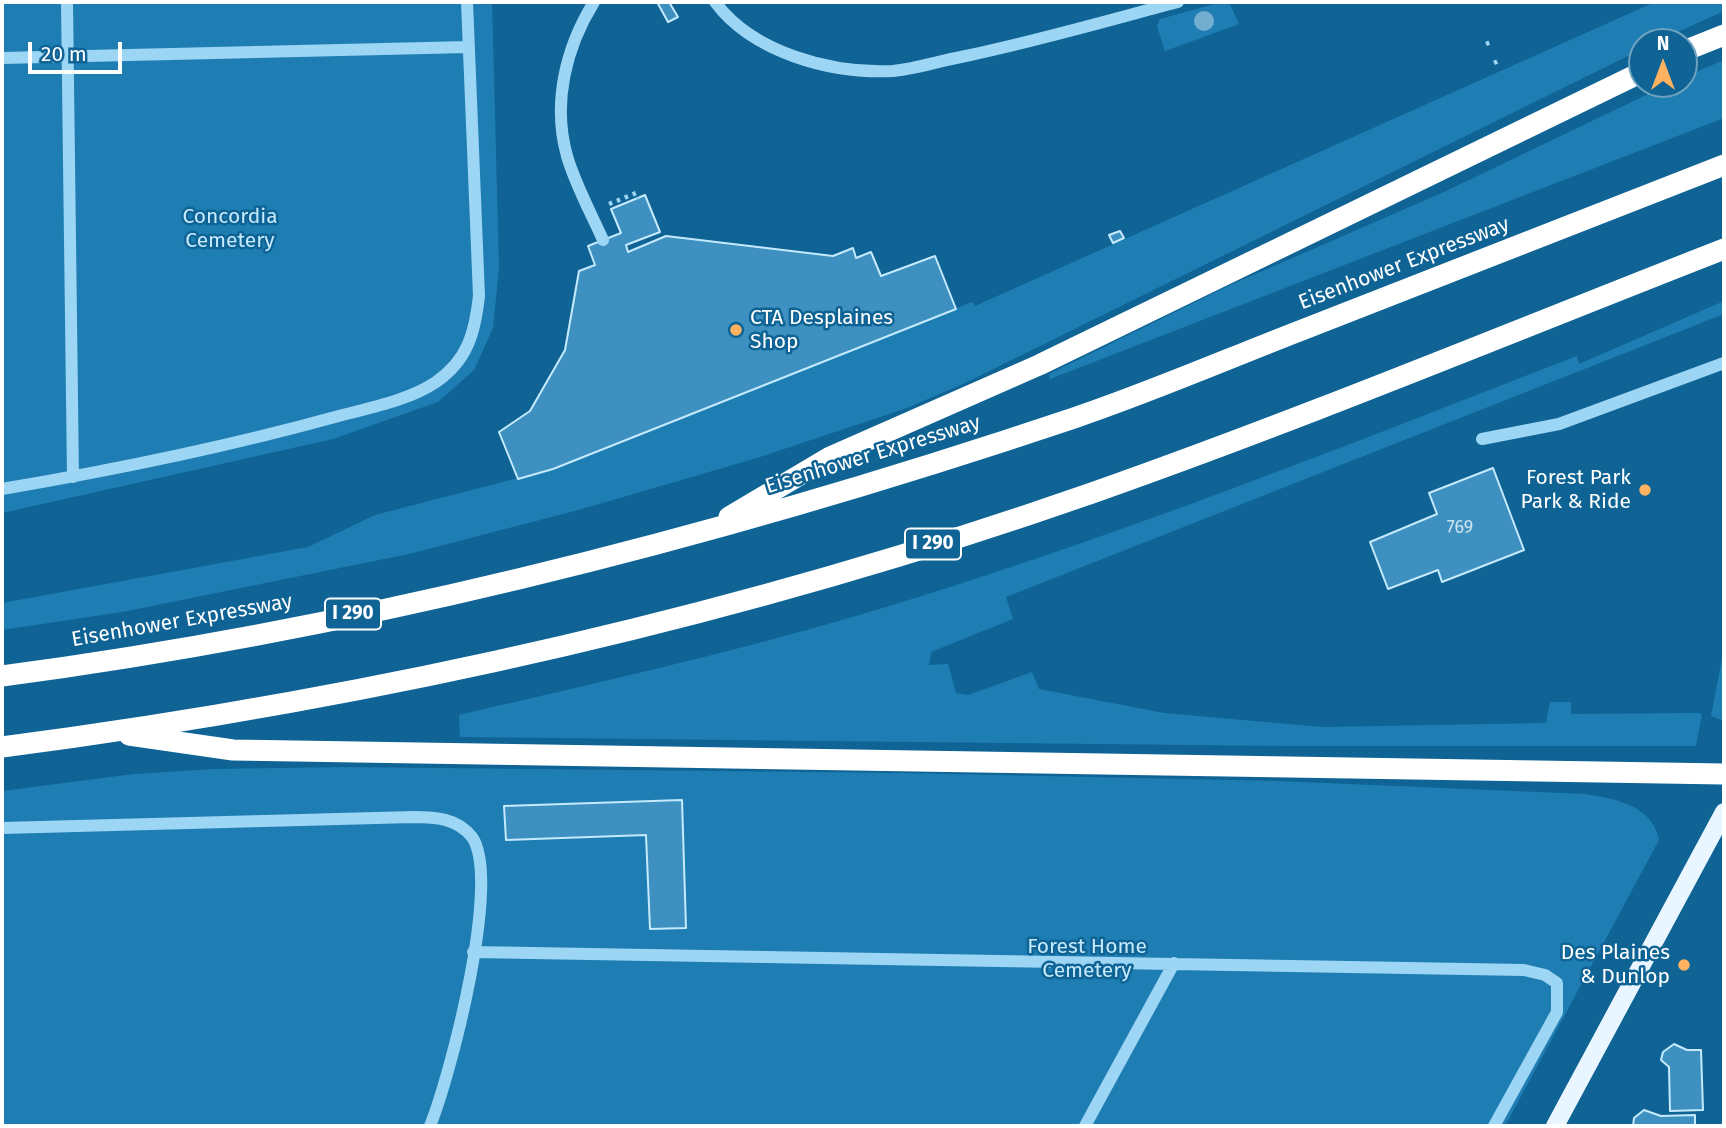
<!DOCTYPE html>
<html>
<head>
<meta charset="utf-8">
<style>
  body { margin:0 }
  #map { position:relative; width:1726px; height:1128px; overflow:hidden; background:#0f6495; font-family:"Fira Sans",sans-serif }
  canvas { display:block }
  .frame { position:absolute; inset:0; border:4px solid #fff; pointer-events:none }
  .north { position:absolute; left:1628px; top:28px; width:70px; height:70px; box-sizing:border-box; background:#0f6495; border:2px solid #6fa2bf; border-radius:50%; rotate:0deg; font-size:19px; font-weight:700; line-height:28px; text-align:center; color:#fff }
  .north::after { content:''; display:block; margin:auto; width:24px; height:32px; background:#ffb360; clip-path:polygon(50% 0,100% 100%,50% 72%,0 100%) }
  .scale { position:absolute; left:28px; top:42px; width:94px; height:32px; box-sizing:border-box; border:4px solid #fff; border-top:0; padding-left:9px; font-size:21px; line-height:24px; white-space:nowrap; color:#fff; -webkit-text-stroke:5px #0f6495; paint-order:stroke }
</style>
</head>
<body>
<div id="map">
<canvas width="1726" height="1128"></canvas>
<div class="frame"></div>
<div class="north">N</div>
<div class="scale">20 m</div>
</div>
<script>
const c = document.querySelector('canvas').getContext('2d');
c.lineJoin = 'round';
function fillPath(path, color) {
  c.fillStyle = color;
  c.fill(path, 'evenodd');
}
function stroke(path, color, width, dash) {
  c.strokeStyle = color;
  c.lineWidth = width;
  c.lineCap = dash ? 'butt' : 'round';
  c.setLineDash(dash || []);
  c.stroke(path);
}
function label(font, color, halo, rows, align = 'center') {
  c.font = font + ' "Fira Sans",sans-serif';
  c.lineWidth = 5;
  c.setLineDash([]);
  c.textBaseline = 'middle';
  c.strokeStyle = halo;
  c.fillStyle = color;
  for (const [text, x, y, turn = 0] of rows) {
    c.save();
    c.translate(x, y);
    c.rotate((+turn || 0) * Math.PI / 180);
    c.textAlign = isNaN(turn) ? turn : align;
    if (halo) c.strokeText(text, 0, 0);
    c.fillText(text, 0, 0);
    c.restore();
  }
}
fillPath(new Path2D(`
  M 2,2 L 492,2 L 499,267 L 493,328 L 474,370 L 438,402 L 333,439 L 2,513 Z
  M 1222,2 L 1229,2 L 1239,24 L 1165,51 L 1157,26 L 1160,19 Z
  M 1655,2 L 1724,2 L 1724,11 L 1656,42 L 1642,42 L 1642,49 L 963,384 L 907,408 L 757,458 L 582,509 L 409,554 L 122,612 L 2,630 L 2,603 L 308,547 L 375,515 L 553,469 L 972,302 L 975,306 Z
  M 1724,60 L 1724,118 L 1050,379 L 1049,374 L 1228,286 L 1444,192 L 1669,84 L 1684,84 L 1684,77 Z
  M 1724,301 L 1724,314 L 1006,597 L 1013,619 L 931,652 L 929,665 L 948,664 L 956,693 L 968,695 L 1032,672 L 1039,689 L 1164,713 L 1322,727 L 1546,723 L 1550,702 L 1571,702 L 1571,714 L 1699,713 L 1702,714 L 1696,746 L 1283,746 L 460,737 L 459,715 C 595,683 732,653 866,613 C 1108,541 1342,447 1577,356 L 1579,364 Z
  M 1724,648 L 1724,721 L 1711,716 Z
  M 346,767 L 901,773 L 1278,781 L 1585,794 C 1616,799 1652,805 1659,840 L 1505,1126 L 2,1126 L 2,791 L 134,774 L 215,769 Z`), '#1e7eb3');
const building = new Path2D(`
  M 657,2 L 669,2 L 678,17 L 668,22 Z
  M 645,195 L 660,232 L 626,245 L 628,252 L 666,236 L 833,256 L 853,248 L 856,258 L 871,252 L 881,276 L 935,256 L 956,309 L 553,469 L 518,479 L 499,432 L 530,411 L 565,350 L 579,271 L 595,265 L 588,246 L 621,233 L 611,209 Z
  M 1120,231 L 1124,238 L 1113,243 L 1109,235 Z
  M 1493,468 L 1524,550 L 1442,582 L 1438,570 L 1388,589 L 1370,542 L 1437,514 L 1429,493 Z
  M 682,800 L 686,928 L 650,929 L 646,835 L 506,840 L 504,806 Z
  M 1674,1044 L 1687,1050 L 1701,1050 L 1703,1110 L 1670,1111 L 1669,1067 L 1661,1060 L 1663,1052 Z
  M 1644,1110 L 1661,1116 L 1695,1115 L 1695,1126 L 1633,1126 L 1634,1118 Z`);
fillPath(building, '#3d90bf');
stroke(building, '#c5eafe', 2);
stroke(new Path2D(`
  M 1486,44 L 1491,42
  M 1494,63 L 1500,60
  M 609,204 L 636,193 L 638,199`), '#9dd5f4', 4.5, [3.5, 5]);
stroke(new Path2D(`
  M 67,2 L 73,477
  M 594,2 C 566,47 552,103 567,156 C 575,184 591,213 603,240
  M 715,2 C 753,53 831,74 893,71 C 915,69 939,61 961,57 C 1034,42 1106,21 1178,2
  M 2,58 L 468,47
  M 1482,439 L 1559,424 L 1724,363
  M 2,489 C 114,470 226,447 335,417 C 368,408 408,401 436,382 C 468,360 475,332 479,296 L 467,2
  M 2,828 L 413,817 C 435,817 457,818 472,837 C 502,880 450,1077 430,1126
  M 473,952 L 1524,970 L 1545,975 L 1557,983 L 1557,1012 L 1494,1126
  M 1085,1126 L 1174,963`), '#9dd5f4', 12);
stroke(new Path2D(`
  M 1555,1126 L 1724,812`), '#eaf6ff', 18);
stroke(new Path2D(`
  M 1684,51 L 1724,35
  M 729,517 L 830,457 L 1039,365 L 1642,72
  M 2,676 C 367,628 726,535 1074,418 C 1151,392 1227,359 1302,330 C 1443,275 1584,221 1724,165
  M 129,735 L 233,750 L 1724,774
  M 2,747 C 371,699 740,616 1092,493 C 1305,418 1514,331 1724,249`), '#fff', 21);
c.fillStyle = '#73aecf';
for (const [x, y] of [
  [1204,21]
]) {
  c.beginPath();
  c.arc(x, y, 10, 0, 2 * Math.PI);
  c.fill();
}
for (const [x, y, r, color] of [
  [736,330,7,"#ffb360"],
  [1645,490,7,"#ffb360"],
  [1684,965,7,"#ffb360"]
]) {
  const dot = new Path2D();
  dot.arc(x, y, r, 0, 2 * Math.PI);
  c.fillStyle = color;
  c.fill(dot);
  stroke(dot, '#0f6495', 2.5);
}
label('18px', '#cee3ef', null, [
  ["769",1460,528]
]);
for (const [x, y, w] of [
  [933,544,56],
  [353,614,56]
]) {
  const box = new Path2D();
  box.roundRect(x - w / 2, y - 15.5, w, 31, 5);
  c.fillStyle = '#0f6495';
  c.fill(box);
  stroke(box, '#fff', 2);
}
label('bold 19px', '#fff', null, [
  ["I 290",933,544],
  ["I 290",353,614]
]);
label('21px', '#c5eafe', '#0f6495', [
  ["Concordia",230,217],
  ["Cemetery",230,241],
  ["Forest Home",1087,947],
  ["Cemetery",1087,971]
]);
label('21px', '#fff', '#0f6495', [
  ["Eisenhower Expressway",1404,264,-21],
  ["Eisenhower Expressway",873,455,-17],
  ["Eisenhower Expressway",182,621,-10]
]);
label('21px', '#fff', '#0f6495', [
  ["CTA Desplaines",750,318,"left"],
  ["Shop",750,342,"left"],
  ["Forest Park",1631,478],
  ["Park & Ride",1631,502],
  ["Des Plaines",1670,953],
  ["& Dunlop",1670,977]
], 'right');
</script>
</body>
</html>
